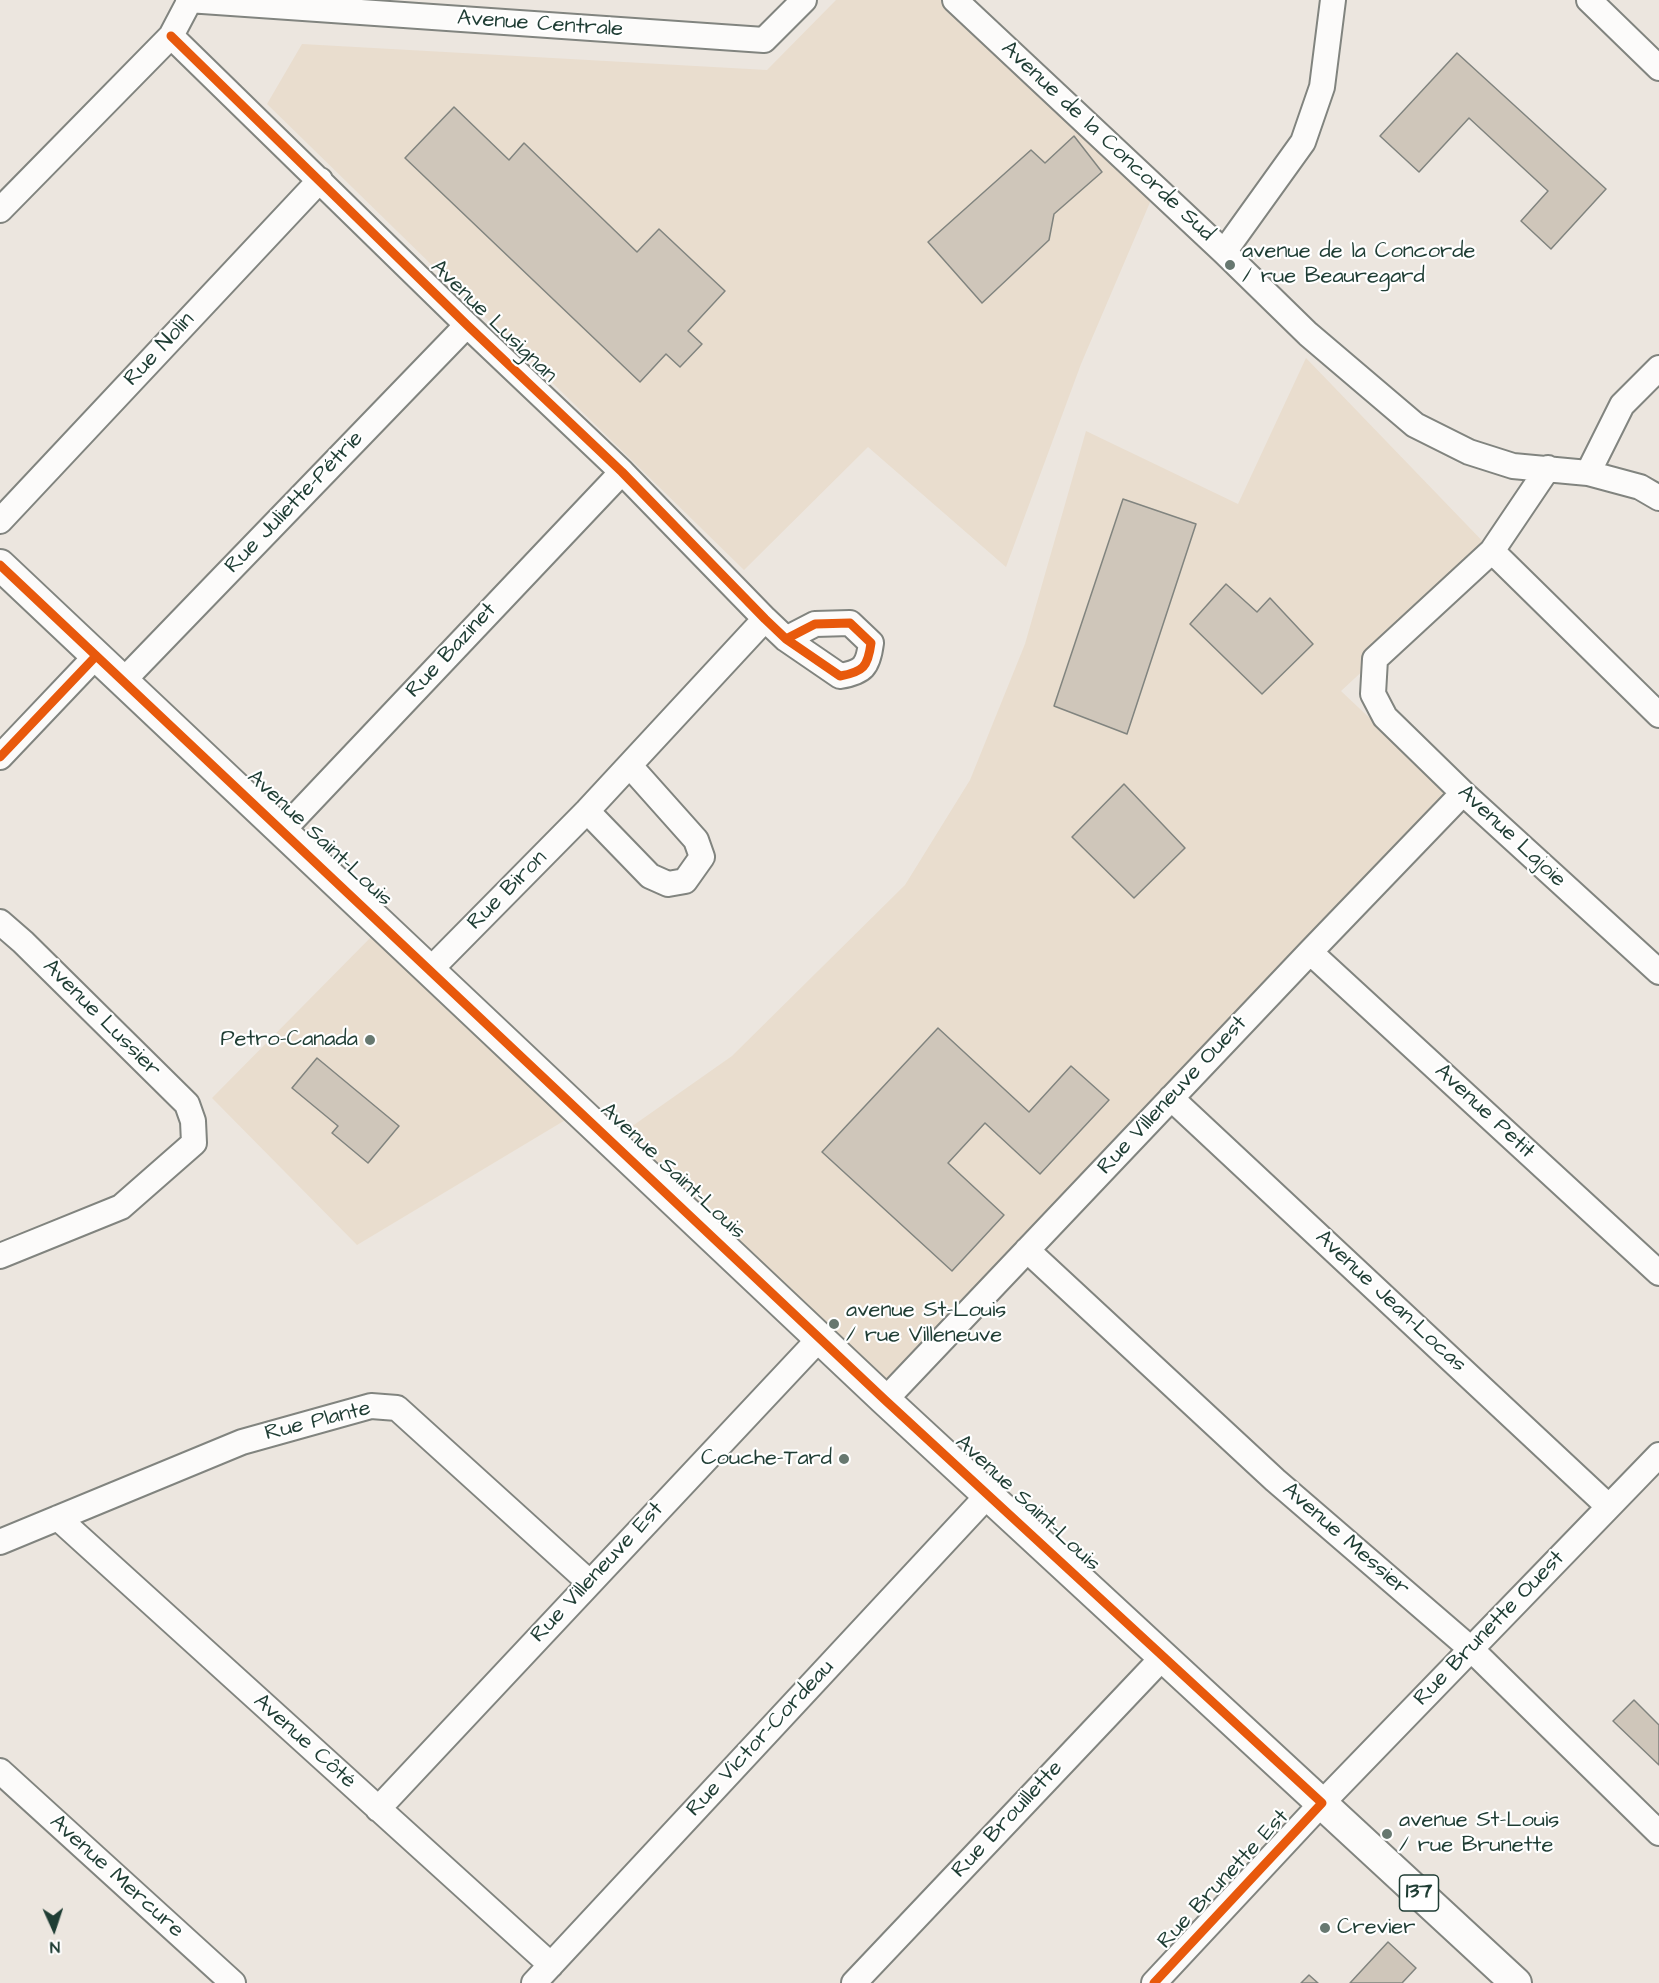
<!DOCTYPE html>
<html>
<head>
<meta charset="utf-8">
<style>
  body { margin:0 }
  #map { position:relative; width:1659px; height:1983px; overflow:hidden; background:#ece6df; font-family:"Architects Daughter",sans-serif }
  canvas { display:block }
  .north { position:absolute; left:24px; top:1899px; width:60px; height:60px; -webkit-text-stroke:4px #fff; paint-order:stroke; rotate:177deg; font-size:16px; font-weight:700; line-height:24px; text-align:center; color:#1f3d34 }
  .north::after { content:''; display:block; margin:auto; width:21px; height:27px; background:#1f3d34; clip-path:polygon(50% 0,100% 100%,50% 72%,0 100%) }
</style>
</head>
<body>
<div id="map">
<canvas width="1659" height="1983"></canvas>
<div class="north">N</div>
</div>
<script>
const c = document.querySelector('canvas').getContext('2d');
c.lineJoin = 'round';
function fillPath(path, color) {
  c.fillStyle = color;
  c.fill(path, 'evenodd');
}
function stroke(path, color, width, dash) {
  c.strokeStyle = color;
  c.lineWidth = width;
  c.lineCap = dash ? 'butt' : 'round';
  c.setLineDash(dash || []);
  c.stroke(path);
}
function label(font, color, halo, rows, align = 'center') {
  c.font = font + ' "Architects Daughter",sans-serif';
  c.lineWidth = 4.5;
  c.setLineDash([]);
  c.textBaseline = 'middle';
  c.strokeStyle = halo;
  c.fillStyle = color;
  for (const [text, x, y, turn = 0] of rows) {
    c.save();
    c.translate(x, y);
    c.rotate((+turn || 0) * Math.PI / 180);
    c.textAlign = isNaN(turn) ? turn : align;
    if (halo) c.strokeText(text, 0, 0);
    c.fillText(text, 0, 0);
    c.restore();
  }
}
fillPath(new Path2D(`
  M 836,0 L 941,0 L 1151,200 L 1081,364 L 1006,567 L 868,447 L 744,570 L 267,104 L 302,44 L 767,70 Z
  M 1306,358 L 1492,551 L 1341,691 L 1448,792 L 885,1400 L 611,1141 L 732,1056 L 905,885 L 970,780 L 1025,644 L 1086,431 L 1238,504 Z
  M 377,931 L 577,1113 L 357,1245 L 212,1098 Z`), '#e9ddce');
const building = new Path2D(`
  M 1457,53 L 1606,189 L 1551,249 L 1521,221 L 1548,191 L 1469,118 L 1419,172 L 1380,136 Z
  M 454,107 L 509,160 L 524,143 L 637,252 L 659,229 L 725,291 L 688,331 L 702,344 L 680,367 L 666,354 L 640,382 L 405,158 Z
  M 1074,136 L 1102,172 L 1054,214 L 1049,240 L 982,303 L 928,242 L 1031,150 L 1045,163 Z
  M 1123,499 L 1196,524 L 1127,734 L 1054,706 Z
  M 1226,584 L 1257,612 L 1270,598 L 1313,644 L 1262,694 L 1190,624 Z
  M 1124,784 L 1185,848 L 1134,898 L 1072,837 Z
  M 938,1028 L 1029,1112 L 1071,1066 L 1109,1100 L 1040,1174 L 985,1123 L 948,1163 L 1004,1215 L 952,1271 L 822,1152 Z
  M 317,1058 L 399,1126 L 368,1163 L 332,1133 L 338,1126 L 292,1088 Z
  M 1634,1700 L 1659,1725 L 1659,1765 L 1613,1721 Z
  M 1388,1942 L 1416,1968 L 1402,1983 L 1350,1983 Z
  M 1309,1975 L 1318,1983 L 1301,1983 Z`);
fillPath(building, '#cfc6ba');
stroke(building, '#81847f', 1.5);
const minor = new Path2D(`
  M 188,0 L 764,40 L 804,0
  M 955,0 L 1224,252 L 1308,334 L 1415,425 L 1469,452 L 1513,466 L 1588,473 L 1640,487 L 1659,498
  M 1589,0 L 1659,68
  M 171,36 L 467,325 L 622,472 L 765,619 L 786,639 L 840,676 C 863,672 868,667 871,643 L 850,623 L 815,624 L 786,639
  M 0,210 L 171,36 L 190,0
  M 1224,252 L 1303,142 L 1322,87 L 1333,0
  M 1548,468 L 1492,551 L 1375,659 L 1373,694 L 1385,717 L 1463,793 L 1659,972
  M 1588,473 L 1622,405 L 1659,368
  M 0,521 L 320,180
  M 1492,551 L 1659,715
  M 123,681 L 467,325
  M 0,757 L 96,656
  M 587,811 L 650,876 L 668,884 L 685,881 L 702,857 L 696,840 L 630,766
  M 282,831 L 622,472
  M 0,922 L 23,942 L 187,1104 L 193,1121 L 194,1143 L 121,1207 L 0,1256
  M 1310,952 L 1659,1273
  M 430,970 L 587,811 L 765,619
  M 1171,1098 L 1608,1506
  M 1027,1250 L 1275,1480 L 1471,1649 L 1659,1833
  M 885,1400 L 1310,952 L 1463,793
  M 58,1518 L 551,1965
  M 0,1542 L 242,1442 L 371,1406 L 397,1408 L 589,1582
  M 0,1771 L 233,1983
  M 378,1809 L 820,1338
  M 534,1983 L 988,1495
  M 854,1983 L 1163,1657
  M 1154,1983 L 1322,1803 L 1659,1455`);
const major = new Path2D(`
  M 0,565 L 885,1400 L 1516,1983`);
stroke(minor, '#81847f', 28);
stroke(major, '#81847f', 34);
stroke(minor, '#fcfbfa', 24);
stroke(major, '#fcfbfa', 30);
stroke(new Path2D(`
  M 171,36 L 467,325 L 622,472 L 765,619 L 786,639 L 840,676 C 863,672 868,667 871,643 L 850,623 L 815,624 L 786,639
  M 0,565 L 885,1400 L 1322,1803 L 1154,1983
  M 0,757 L 96,656`), '#e8590c', 9);
for (const [x, y, r, color] of [
  [1230,265,6,"#677870"],
  [370,1040,6,"#677870"],
  [834,1324,6,"#677870"],
  [844,1459,6,"#677870"],
  [1387,1834,6,"#677870"],
  [1325,1928,6,"#677870"]
]) {
  const dot = new Path2D();
  dot.arc(x, y, r, 0, 2 * Math.PI);
  c.fillStyle = color;
  c.fill(dot);
  stroke(dot, '#fff', 2);
}
for (const [x, y, w] of [
  [1419,1893,39]
]) {
  const box = new Path2D();
  box.roundRect(x - w / 2, y - 18, w, 36, 4.5);
  c.fillStyle = '#fff';
  c.fill(box);
  stroke(box, '#1f3d34', 1.5);
}
label('bold 21px', '#1f3d34', null, [
  ["137",1419,1893]
]);
label('22px', '#1f3d34', '#fff', [
  ["Avenue Centrale",540,25,4],
  ["Avenue de la Concorde Sud",1107,142,43],
  ["Avenue Lusignan",493,322,44],
  ["Rue Nolin",160,350,-47],
  ["Rue Juliette-Pétrie",295,503,-46],
  ["Rue Bazinet",452,651,-47],
  ["Avenue Lajoie",1511,837,43],
  ["Avenue Saint-Louis",319,839,43],
  ["Rue Biron",508,891,-45],
  ["Avenue Lussier",101,1019,45],
  ["Rue Villeneuve Ouest",1173,1096,-47],
  ["Avenue Petit",1484,1112,43],
  ["Avenue Saint-Louis",672,1172,43],
  ["Avenue Jean-Locas",1390,1302,43],
  ["Rue Plante",318,1422,-14],
  ["Avenue Saint-Louis",1027,1504,43],
  ["Avenue Messier",1345,1540,41],
  ["Rue Villeneuve Est",598,1573,-47],
  ["Rue Brunette Ouest",1490,1629,-46],
  ["Rue Victor-Cordeau",761,1739,-47],
  ["Avenue Côté",304,1742,42],
  ["Rue Brouillette",1008,1820,-47],
  ["Avenue Mercure",116,1877,42],
  ["Rue Brunette Est",1224,1880,-47]
]);
label('22px', '#1f3d34', '#fff', [
  ["avenue de la Concorde",1242,252],
  ["/ rue Beauregard",1242,277],
  ["Petro-Canada",358,1040,"right"],
  ["avenue St-Louis",846,1311],
  ["/ rue Villeneuve",846,1336],
  ["Couche-Tard",832,1459,"right"],
  ["avenue St-Louis",1399,1821],
  ["/ rue Brunette",1399,1846],
  ["Crevier",1337,1928]
], 'left');
</script>
</body>
</html>
